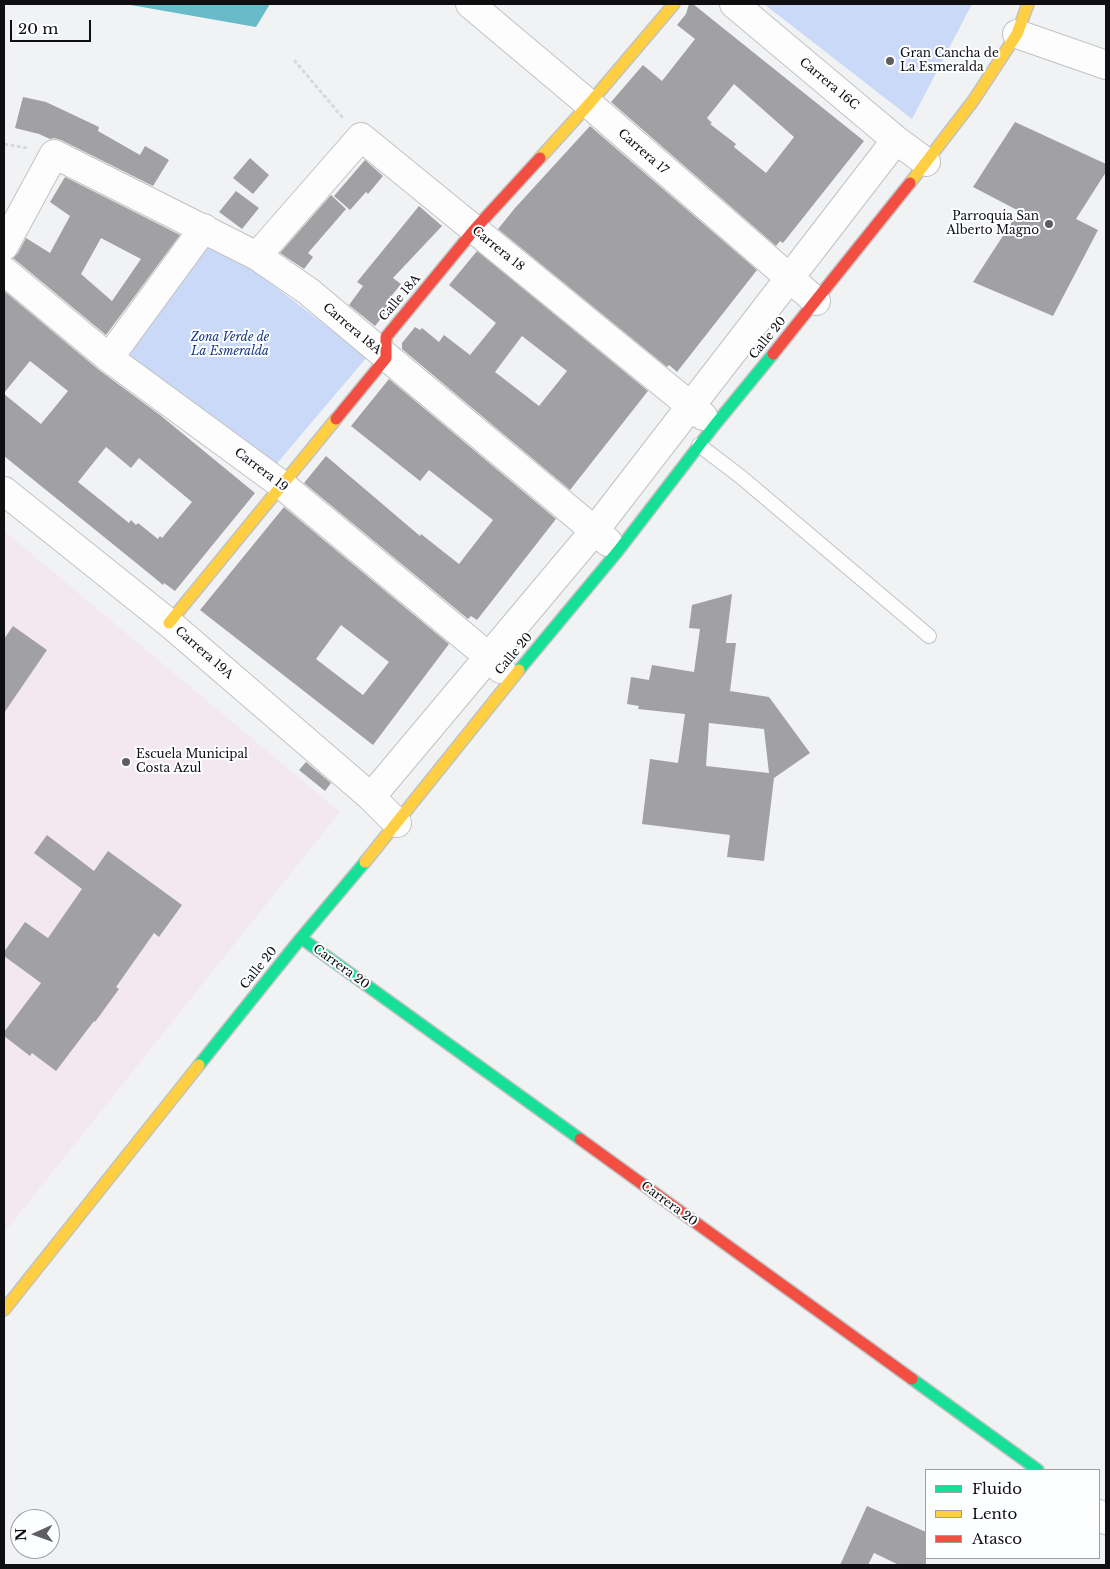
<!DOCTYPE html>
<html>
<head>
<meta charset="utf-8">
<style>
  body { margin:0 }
  #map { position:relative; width:1110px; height:1569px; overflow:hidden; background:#f0f2f4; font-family:"Libre Baskerville",serif }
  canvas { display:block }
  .frame { position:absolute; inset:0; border:5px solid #0f0f11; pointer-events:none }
  .legend { position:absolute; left:925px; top:1469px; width:175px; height:90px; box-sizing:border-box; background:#fdfeff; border:1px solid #9e9ea0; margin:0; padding:6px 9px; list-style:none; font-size:15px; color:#0f0f11 }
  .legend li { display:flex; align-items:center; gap:10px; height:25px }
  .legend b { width:25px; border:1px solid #9e9ea0 }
  .north { position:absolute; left:10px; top:1509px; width:50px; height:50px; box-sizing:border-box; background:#fdfeff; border:1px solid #9e9ea0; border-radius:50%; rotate:268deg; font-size:14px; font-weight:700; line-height:20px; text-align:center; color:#0f0f11 }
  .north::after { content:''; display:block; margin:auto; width:18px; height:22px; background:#5e5e60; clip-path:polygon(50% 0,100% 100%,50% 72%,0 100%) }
  .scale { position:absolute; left:10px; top:20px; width:81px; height:22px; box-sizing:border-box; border:2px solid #0f0f11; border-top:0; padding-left:6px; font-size:15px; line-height:18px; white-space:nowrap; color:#0f0f11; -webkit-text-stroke:4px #fdfeff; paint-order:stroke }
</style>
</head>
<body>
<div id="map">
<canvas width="1110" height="1569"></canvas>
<div class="frame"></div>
<ul class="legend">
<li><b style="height:6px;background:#16e098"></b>Fluido</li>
<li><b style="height:6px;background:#ffcf43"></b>Lento</li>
<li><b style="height:6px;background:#f24e42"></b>Atasco</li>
</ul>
<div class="north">N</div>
<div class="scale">20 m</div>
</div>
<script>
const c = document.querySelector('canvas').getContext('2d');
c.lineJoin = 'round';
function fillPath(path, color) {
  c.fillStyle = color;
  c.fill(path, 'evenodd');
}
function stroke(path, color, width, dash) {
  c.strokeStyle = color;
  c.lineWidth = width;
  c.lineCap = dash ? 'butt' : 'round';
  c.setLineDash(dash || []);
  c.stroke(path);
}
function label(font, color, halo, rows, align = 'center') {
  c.font = font + ' "Libre Baskerville",serif';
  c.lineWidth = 4;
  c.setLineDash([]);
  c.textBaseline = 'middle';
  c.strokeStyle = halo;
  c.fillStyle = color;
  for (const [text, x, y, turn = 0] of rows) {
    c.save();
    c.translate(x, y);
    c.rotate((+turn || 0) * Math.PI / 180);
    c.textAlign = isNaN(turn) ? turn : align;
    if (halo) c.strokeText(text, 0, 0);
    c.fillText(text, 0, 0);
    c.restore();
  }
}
fillPath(new Path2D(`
  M 4,531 L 340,812 L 4,1233 Z`), '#f3e8f0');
fillPath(new Path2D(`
  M 764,4 L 972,4 L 912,119 Z
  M 209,236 L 367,357 L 273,468 L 119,354 Z`), '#cad9f8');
fillPath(new Path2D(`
  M 125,4 L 270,4 L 256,27 Z`), '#68bbc9');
fillPath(new Path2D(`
  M 689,4 L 693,4 L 864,141 L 783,243 L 780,241 L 776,246 L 611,102 L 643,65 L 662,81 L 695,39 L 677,25 L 686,14 ZM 734,84 L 794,137 L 766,173 L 734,147 L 736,144 L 710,124 L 712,123 L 707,118 Z
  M 23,97 L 46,102 L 99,127 L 98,131 L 140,155 L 145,146 L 169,160 L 153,186 L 61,140 L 54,138 L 50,139 L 39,134 L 15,128 Z
  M 1015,122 L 1106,164 L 1106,172 L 1076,219 L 1098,230 L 1053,316 L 973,282 L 1019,211 L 973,187 Z
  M 590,126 L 757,270 L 677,372 L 669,365 L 667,367 L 498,229 L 515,208 Z
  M 250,158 L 269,175 L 253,194 L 233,178 Z
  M 365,160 L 383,176 L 368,194 L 366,192 L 350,210 L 334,196 Z
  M 65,177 L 180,235 L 106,335 L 13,258 L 18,253 L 26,238 L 50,253 L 70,216 L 50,202 ZM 101,238 L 141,259 L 112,301 L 81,274 Z
  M 236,191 L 259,208 L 242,229 L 219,212 Z
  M 331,195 L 346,209 L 308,253 L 313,257 L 304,269 L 280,253 Z
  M 419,206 L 442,226 L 393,278 L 401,284 L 385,304 L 390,307 L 375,326 L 349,305 L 363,286 L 357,282 Z
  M 477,251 L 648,391 L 570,490 L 402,349 L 402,343 L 415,327 L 420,330 L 422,328 L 439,342 L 444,335 L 470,355 L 496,323 L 449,285 ZM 522,336 L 567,371 L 539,406 L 495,372 Z
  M 4,291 L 99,370 L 160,415 L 255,493 L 175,591 L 164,583 L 163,585 L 151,575 L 4,456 L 4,394 L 41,424 L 68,391 L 30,361 L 4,393 ZM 106,447 L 131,468 L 139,458 L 192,502 L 162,538 L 160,536 L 158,539 L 138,523 L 136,525 L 131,520 L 129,523 L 78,482 Z
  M 389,379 L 556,519 L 477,620 L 471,616 L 468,619 L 304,483 L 326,456 L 420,536 L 421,534 L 459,564 L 493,520 L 429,470 L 420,481 L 351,426 Z
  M 284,507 L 449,644 L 373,745 L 200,610 ZM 341,625 L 389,662 L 363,695 L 316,659 Z
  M 732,594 L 726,643 L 736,643 L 730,691 L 769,697 L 810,753 L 774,778 L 764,861 L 727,857 L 730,835 L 642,824 L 650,759 L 678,763 L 685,714 L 638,709 L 639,706 L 627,704 L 631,677 L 649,680 L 652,665 L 694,672 L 700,629 L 689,628 L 692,605 ZM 709,723 L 764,729 L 769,773 L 706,766 Z
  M 13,626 L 47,650 L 4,713 L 4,639 Z
  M 306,762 L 331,783 L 325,791 L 299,770 Z
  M 47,835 L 94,871 L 108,851 L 182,905 L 159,937 L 154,933 L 116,987 L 119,989 L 95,1022 L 94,1021 L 56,1071 L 32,1053 L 30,1056 L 4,1036 L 4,1032 L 41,983 L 4,956 L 4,952 L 25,922 L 48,938 L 82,889 L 34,853 Z
  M 867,1506 L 926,1532 L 926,1565 L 899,1565 L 874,1553 L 868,1565 L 840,1565 Z`), '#a1a1a3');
const lane = new Path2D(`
  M 699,445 L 741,477 L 929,636`);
const street = new Path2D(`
  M 470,4 L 589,104 L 816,301
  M 734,4 L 896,140 L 926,162
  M 1017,34 L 1106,65
  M 4,246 L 54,154 L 257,256 L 308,291 L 608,542
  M 257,256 L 361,137 L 703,416
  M 4,271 L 109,358 L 282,485 L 489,657 L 501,669
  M 109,358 L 204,228
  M 4,491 L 169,623 L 371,797 L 397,823
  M 371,797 L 595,530 L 896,140
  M 1099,1514 L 1106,1520`);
const fast = new Path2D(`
  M 519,670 L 618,551 L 714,426 L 773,354
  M 301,938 L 580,1139
  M 199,1065 L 301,938 L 365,862
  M 912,1379 L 1038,1470`);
const slow = new Path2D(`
  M 540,158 L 589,104 L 674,4
  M 910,183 L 973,101 L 1017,34 L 1028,4
  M 169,623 L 336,419
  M 365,862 L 519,670
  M 4,1310 L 199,1065`);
const jam = new Path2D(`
  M 773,354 L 910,183
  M 336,419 L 386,358 L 386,337 L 474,230 L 540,158
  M 580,1139 L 912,1379`);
stroke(lane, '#c0c2c3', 16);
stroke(street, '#c0c2c3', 30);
stroke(fast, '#c0c2c3', 14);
stroke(slow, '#c0c2c3', 14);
stroke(jam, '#c0c2c3', 14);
stroke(new Path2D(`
  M 294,60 L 343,118
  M 4,144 L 27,148`), '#d9d9da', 3, [4, 2.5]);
stroke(lane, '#fdfdfd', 14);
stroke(street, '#fdfdfd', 28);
stroke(fast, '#16e098', 11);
stroke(slow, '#ffcf43', 11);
stroke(jam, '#f24e42', 11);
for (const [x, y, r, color] of [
  [890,61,5,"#5e5e60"],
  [1049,224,5,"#5e5e60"],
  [126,762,5,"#5e5e60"]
]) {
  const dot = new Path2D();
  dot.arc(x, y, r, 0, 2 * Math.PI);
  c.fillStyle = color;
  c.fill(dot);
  stroke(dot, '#fdfeff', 2);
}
label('12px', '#0f0f11', '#fdfeff', [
  ["Gran Cancha de",900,54],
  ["La Esmeralda",900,68],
  ["Parroquia San",1039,217,"right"],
  ["Alberto Magno",1039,231,"right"],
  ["Escuela Municipal",136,755],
  ["Costa Azul",136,769]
], 'left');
label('12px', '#0f0f11', '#fdfeff', [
  ["Carrera 16C",829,84,40],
  ["Carrera 17",643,152,41],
  ["Carrera 18",498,249,39],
  ["Calle 18A",400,298,-50],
  ["Carrera 18A",352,329,40],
  ["Calle 20",768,338,-51],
  ["Carrera 19",261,470,37],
  ["Carrera 19A",204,653,41],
  ["Calle 20",514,654,-50],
  ["Carrera 20",341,967,36],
  ["Calle 20",259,968,-51],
  ["Carrera 20",669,1204,36]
]);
label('italic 12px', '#163681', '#fdfeff', [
  ["Zona Verde de",230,338],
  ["La Esmeralda",230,352]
]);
</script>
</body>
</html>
